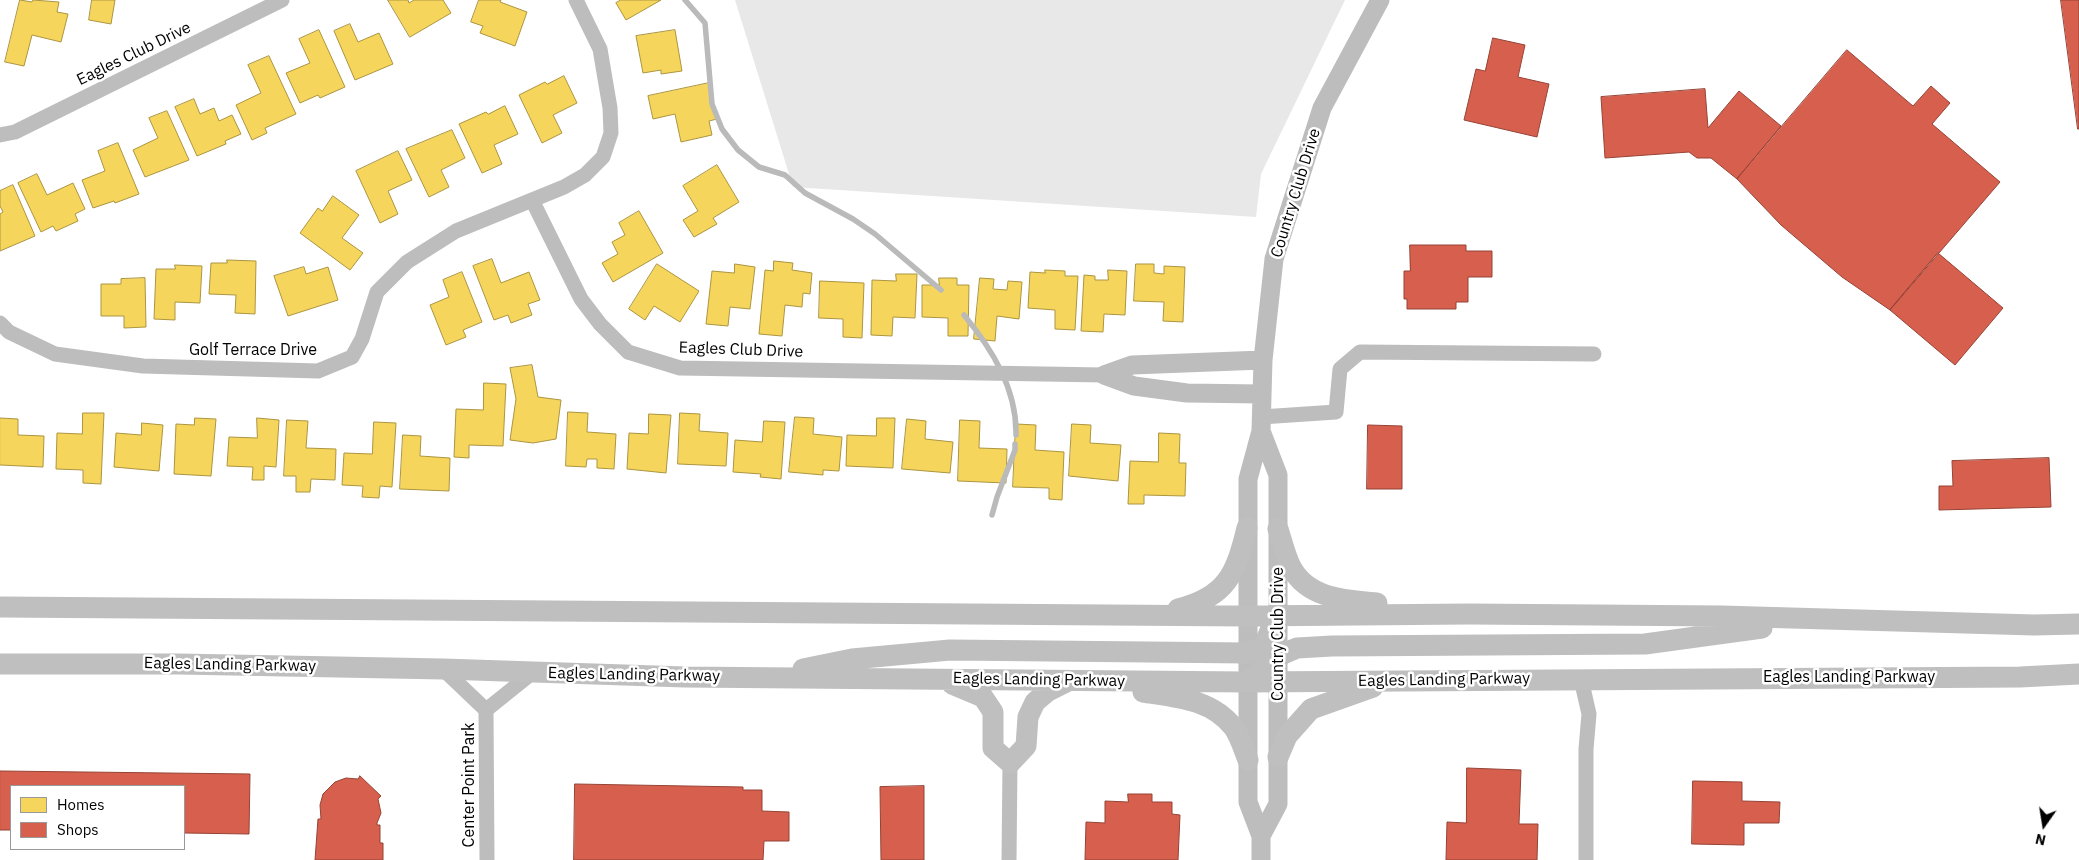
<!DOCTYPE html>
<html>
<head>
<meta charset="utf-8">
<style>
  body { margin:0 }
  #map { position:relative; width:2079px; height:860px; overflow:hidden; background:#fff; font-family:"IBM Plex Sans",sans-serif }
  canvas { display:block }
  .legend { position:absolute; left:10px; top:785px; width:175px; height:65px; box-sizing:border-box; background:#fff; border:1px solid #999; margin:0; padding:6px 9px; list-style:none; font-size:15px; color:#000 }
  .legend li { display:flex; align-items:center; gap:10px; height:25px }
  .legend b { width:25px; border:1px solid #999 }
  .north { position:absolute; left:2019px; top:800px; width:50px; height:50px; -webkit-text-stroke:4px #fff; paint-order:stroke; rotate:193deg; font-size:14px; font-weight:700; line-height:20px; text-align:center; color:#000 }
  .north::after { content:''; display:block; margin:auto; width:18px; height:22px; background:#000; clip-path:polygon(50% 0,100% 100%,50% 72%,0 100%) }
</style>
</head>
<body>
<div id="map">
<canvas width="2079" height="860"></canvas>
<ul class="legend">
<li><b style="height:14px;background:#f6d55c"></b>Homes</li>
<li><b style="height:14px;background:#d6604d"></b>Shops</li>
</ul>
<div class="north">N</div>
</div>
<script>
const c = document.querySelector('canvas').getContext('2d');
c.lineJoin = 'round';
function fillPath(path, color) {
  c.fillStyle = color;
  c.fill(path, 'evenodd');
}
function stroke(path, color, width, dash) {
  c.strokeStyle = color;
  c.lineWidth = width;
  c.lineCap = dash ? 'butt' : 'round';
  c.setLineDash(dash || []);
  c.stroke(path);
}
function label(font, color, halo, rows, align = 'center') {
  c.font = font + ' "IBM Plex Sans",sans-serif';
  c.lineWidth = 5;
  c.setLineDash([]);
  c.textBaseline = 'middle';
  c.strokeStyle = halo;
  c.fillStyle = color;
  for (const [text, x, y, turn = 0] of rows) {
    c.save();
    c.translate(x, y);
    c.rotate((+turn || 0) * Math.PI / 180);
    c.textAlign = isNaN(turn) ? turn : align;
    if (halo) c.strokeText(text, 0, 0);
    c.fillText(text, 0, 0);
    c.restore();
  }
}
fillPath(new Path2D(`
  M 735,0 L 1345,0 L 1261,174 L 1256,217 L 793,187 Z`), '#e8e8e8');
const homes = new Path2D(`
  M 20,0 L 32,2 L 33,0 L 59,2 L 57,12 L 68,14 L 61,42 L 32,35 L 24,66 L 5,62 Z
  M 92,0 L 115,0 L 111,24 L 89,20 Z
  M 388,0 L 408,0 L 409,3 L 414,0 L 443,0 L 451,13 L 410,37 Z
  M 479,0 L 501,0 L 500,2 L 527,12 L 515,46 L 480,33 L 483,26 L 471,22 Z
  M 621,0 L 661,0 L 626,20 L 616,3 Z
  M 350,24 L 358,42 L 379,33 L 393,64 L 355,80 L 334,31 Z
  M 319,30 L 345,87 L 320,98 L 318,95 L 300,103 L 286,73 L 310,63 L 299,39 Z
  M 675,30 L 682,71 L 661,74 L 661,70 L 643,73 L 636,36 Z
  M 269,56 L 296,114 L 265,128 L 267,133 L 252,140 L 236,105 L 261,93 L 248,65 Z
  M 564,76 L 577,103 L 553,115 L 562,133 L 542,143 L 519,95 L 545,82 L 547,84 Z
  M 709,83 L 717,119 L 709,121 L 712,135 L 681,142 L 675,114 L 653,119 L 648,96 Z
  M 194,99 L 200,114 L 214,108 L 219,121 L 232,115 L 241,134 L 225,141 L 226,144 L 197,156 L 175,107 Z
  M 505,106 L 518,134 L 494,145 L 502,164 L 482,173 L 459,124 L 486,112 L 488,114 Z
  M 167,111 L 189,160 L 145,177 L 133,150 L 158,138 L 149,118 Z
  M 452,130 L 465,158 L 441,170 L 449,187 L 429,197 L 406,149 Z
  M 118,143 L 139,194 L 115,203 L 114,201 L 93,208 L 82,180 L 105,171 L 98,151 Z
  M 398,151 L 412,180 L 388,191 L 398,214 L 380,223 L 356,171 Z
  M 717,165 L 739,202 L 713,218 L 717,224 L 694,237 L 683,220 L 698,211 L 683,186 Z
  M 37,174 L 47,195 L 73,183 L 85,209 L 75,214 L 78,221 L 56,231 L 53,226 L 41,232 L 18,183 Z
  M 13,185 L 35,236 L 0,251 L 0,214 L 3,212 L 0,206 L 0,191 Z
  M 333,196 L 359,215 L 342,238 L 363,253 L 350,270 L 300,233 L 318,208 L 322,211 Z
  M 639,211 L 663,253 L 613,282 L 602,263 L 618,254 L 612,242 L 625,235 L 619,223 Z
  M 492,259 L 501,283 L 529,272 L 540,300 L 528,304 L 532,315 L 511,323 L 508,315 L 494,320 L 473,266 Z
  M 227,260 L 256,261 L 255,314 L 235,313 L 236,295 L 209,294 L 211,263 L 227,263 Z
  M 774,261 L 793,263 L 792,270 L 812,273 L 810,294 L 803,293 L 802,307 L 785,305 L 782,336 L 759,334 L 765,270 L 773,271 Z
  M 657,264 L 699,291 L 680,322 L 654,306 L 645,320 L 629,309 Z
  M 735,264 L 755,267 L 750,309 L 730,307 L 728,326 L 706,324 L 712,271 L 734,273 Z
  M 1136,264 L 1154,264 L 1154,273 L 1164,274 L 1164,266 L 1185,267 L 1183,322 L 1163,321 L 1164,302 L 1134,301 Z
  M 175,265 L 202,266 L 200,303 L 175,302 L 175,320 L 154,319 L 156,269 L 175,269 Z
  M 304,267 L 306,274 L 328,267 L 338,300 L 288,316 L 274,276 Z
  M 1045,270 L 1065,271 L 1065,276 L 1078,276 L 1075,330 L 1055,329 L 1055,310 L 1028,308 L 1030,272 L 1045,273 Z
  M 1108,270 L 1127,271 L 1125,315 L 1104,314 L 1103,332 L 1081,331 L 1084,275 L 1095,276 L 1095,280 L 1108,280 Z
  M 462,272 L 482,322 L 463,330 L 466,337 L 446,345 L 430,305 L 449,297 L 443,280 Z
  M 896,274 L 917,274 L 915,318 L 893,317 L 892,336 L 871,335 L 872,280 L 896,281 Z
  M 145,278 L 146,327 L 124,328 L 124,316 L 101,316 L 101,284 L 121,284 L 121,279 Z
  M 939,278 L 957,278 L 957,285 L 969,285 L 968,336 L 948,336 L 948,318 L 922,317 L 922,285 L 939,285 Z
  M 980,278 L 994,279 L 993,289 L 1007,290 L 1008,281 L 1022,282 L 1019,319 L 997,316 L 995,341 L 974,339 Z
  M 820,281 L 864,283 L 862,338 L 843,337 L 843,319 L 819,318 Z
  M 532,365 L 538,397 L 561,400 L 556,439 L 533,443 L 510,440 L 516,399 L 510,368 Z
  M 484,383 L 506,384 L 503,446 L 469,445 L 469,458 L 454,457 L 456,409 L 483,410 Z
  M 568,412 L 588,413 L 587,432 L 616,434 L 614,469 L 597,468 L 597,459 L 587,459 L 586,467 L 566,466 Z
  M 83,413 L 104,413 L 101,484 L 83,483 L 83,470 L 56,469 L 57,433 L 82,434 Z
  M 680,413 L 700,414 L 699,431 L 728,433 L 726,466 L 678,464 Z
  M 649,414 L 671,415 L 666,473 L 627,469 L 629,433 L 648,434 Z
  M 795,417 L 814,418 L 813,434 L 842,437 L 839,471 L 823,470 L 823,475 L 789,472 Z
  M 0,418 L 18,419 L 18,435 L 44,436 L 43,467 L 0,465 Z
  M 195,418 L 216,419 L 211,476 L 174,474 L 176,424 L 194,425 Z
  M 257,418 L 279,420 L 276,467 L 264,466 L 264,480 L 252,480 L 253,467 L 227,466 L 229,437 L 257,438 Z
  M 877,418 L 895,418 L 893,468 L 846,466 L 847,435 L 876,436 Z
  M 907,419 L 926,421 L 925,439 L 953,442 L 950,473 L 902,469 Z
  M 287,420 L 308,421 L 306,448 L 336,449 L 335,480 L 311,479 L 310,492 L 296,492 L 296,476 L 284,476 Z
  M 960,420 L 980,421 L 979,448 L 1007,449 L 1006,483 L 958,481 Z
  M 764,421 L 785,422 L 781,479 L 760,477 L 761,474 L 733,472 L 735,440 L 762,442 Z
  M 374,422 L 396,423 L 392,487 L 380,486 L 379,498 L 362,497 L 363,486 L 342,485 L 344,453 L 372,454 Z
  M 142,423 L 163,425 L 159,471 L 114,467 L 116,433 L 141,435 Z
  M 1016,424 L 1036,425 L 1035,450 L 1064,452 L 1062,500 L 1049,499 L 1049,488 L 1013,487 Z
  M 1072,424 L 1091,425 L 1090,443 L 1121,445 L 1118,481 L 1069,476 Z
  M 1159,433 L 1180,434 L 1179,463 L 1186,463 L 1185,496 L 1144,495 L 1144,504 L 1128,504 L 1130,461 L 1158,462 Z
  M 403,435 L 421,436 L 420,456 L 450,458 L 449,491 L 400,489 Z`);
fillPath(homes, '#f6d55c');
stroke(homes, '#ac9540', 1);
const shops = new Path2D(`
  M 2061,0 L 2079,0 L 2079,129 L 2078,129 Z
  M 1493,38 L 1525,45 L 1518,77 L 1549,84 L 1537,137 L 1464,120 L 1476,69 L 1485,71 Z
  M 1847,50 L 1913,106 L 1931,86 L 1950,103 L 1932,124 L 2000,182 L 1890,310 L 1842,277 L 1781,225 L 1737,179 Z
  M 1705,89 L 1708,128 L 1739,91 L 1781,126 L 1737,179 L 1711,158 L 1697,158 L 1689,152 L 1605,158 L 1601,97 Z
  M 1410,245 L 1466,245 L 1466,251 L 1492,251 L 1492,277 L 1468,277 L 1468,302 L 1456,302 L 1456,309 L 1407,309 L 1407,299 L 1404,299 L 1404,271 L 1410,271 Z
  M 1938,253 L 2003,308 L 1955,365 L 1890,310 Z
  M 1368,425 L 1402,426 L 1402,489 L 1367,489 Z
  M 2049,458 L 2051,507 L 1939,510 L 1939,486 L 1953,486 L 1952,461 Z
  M 1467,768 L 1521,770 L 1519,824 L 1538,824 L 1537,860 L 1446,860 L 1447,822 L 1466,823 Z
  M 0,771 L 250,774 L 249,834 L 184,833 L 184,786 L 11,786 L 11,830 L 0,830 Z
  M 360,776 L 381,796 L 378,799 L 381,813 L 377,823 L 377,825 L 380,825 L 380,843 L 383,843 L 383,860 L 315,860 L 318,819 L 321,819 L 320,805 L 323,794 L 335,782 L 346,778 L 358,779 Z
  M 1693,781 L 1742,782 L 1742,801 L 1780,802 L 1779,823 L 1744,823 L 1744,845 L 1692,844 Z
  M 575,784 L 743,787 L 743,790 L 762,790 L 762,811 L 789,812 L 789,841 L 764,841 L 763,860 L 574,860 Z
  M 924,786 L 924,860 L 881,860 L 880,787 Z
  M 1128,794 L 1152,794 L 1152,802 L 1172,802 L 1172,814 L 1180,815 L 1178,860 L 1085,860 L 1086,822 L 1105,823 L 1105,801 L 1128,802 Z`);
fillPath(shops, '#d6604d');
stroke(shops, '#964336', 1);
stroke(new Path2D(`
  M 685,0 L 705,23 L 712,104 L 722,129 L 738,150 L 759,167 L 785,175 L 805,193 L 853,219 L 875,234 L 941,290
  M 964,315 C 992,349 1017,389 1016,435
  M 992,515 L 997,497 L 1015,450 L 1015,444`), '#bababa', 5.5);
stroke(new Path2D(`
  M 0,135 L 15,132 L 282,0
  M 532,200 L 581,299 L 600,324 L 628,352 L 680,368 L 1104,375
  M 0,323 L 9,332 L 55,354 L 143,366 L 318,371 L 352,357 L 362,339 L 377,292 L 407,262 L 456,231 L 564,187 L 585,175 L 603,157 L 611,133 L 610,108 L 600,49 L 576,0
  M 1261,417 L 1336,412 L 1340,369 L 1360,352 L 1594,354
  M 443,669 L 486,710 L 487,860
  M 1581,679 L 1589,714 L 1586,749 L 1586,860
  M 486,710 L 532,673
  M 1009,860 L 1010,763`), '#bdbdbd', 15);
stroke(new Path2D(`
  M 1104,375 L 1132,365 L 1263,360
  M 1104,375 L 1134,386 L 1187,393 L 1261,394
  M 1261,431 L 1278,475 L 1278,804 L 1261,836
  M 1261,860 L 1261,836 L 1248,802 L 1248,479 L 1261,431 L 1263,360 L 1274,259 L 1322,108 L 1380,0`), '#bdbdbd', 19);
stroke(new Path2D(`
  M 1278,529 C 1282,541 1285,555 1291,567 C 1308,599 1345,600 1377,603
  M 0,607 L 1247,616 L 1469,614 L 1722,616 L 2034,625 L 2079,624
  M 1178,609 C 1227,597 1236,573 1247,528
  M 0,664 L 179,664 L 443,669 L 685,677 L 1247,682 L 2020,677 L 2079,674
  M 803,669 L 852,659 L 950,650 L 1247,653 L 1263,647 L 1277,615
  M 1247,682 L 1278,656 L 1297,648 L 1332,646 L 1645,644 L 1762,628
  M 952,684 L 983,697 L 993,712 L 993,748 L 1010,763 L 1026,746 L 1028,717 L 1035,702 L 1048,691 L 1068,681
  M 1143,692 C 1176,697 1212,699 1234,728 C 1240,737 1244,750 1248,760
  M 1278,757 L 1287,736 L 1311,709 L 1373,687`), '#bfbfbf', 21);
label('16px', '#000', '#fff', [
  ["Eagles Club Drive",134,54,-26],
  ["Country Club Drive",1296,193,-73],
  ["Golf Terrace Drive",253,350],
  ["Eagles Club Drive",741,350,2],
  ["Country Club Drive",1278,634,-90],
  ["Eagles Landing Parkway",230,665,1],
  ["Eagles Landing Parkway",634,675,1],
  ["Eagles Landing Parkway",1849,677],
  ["Eagles Landing Parkway",1039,680,1],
  ["Eagles Landing Parkway",1444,680,-1],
  ["Center Point Park",469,785,-90]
]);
</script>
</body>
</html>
